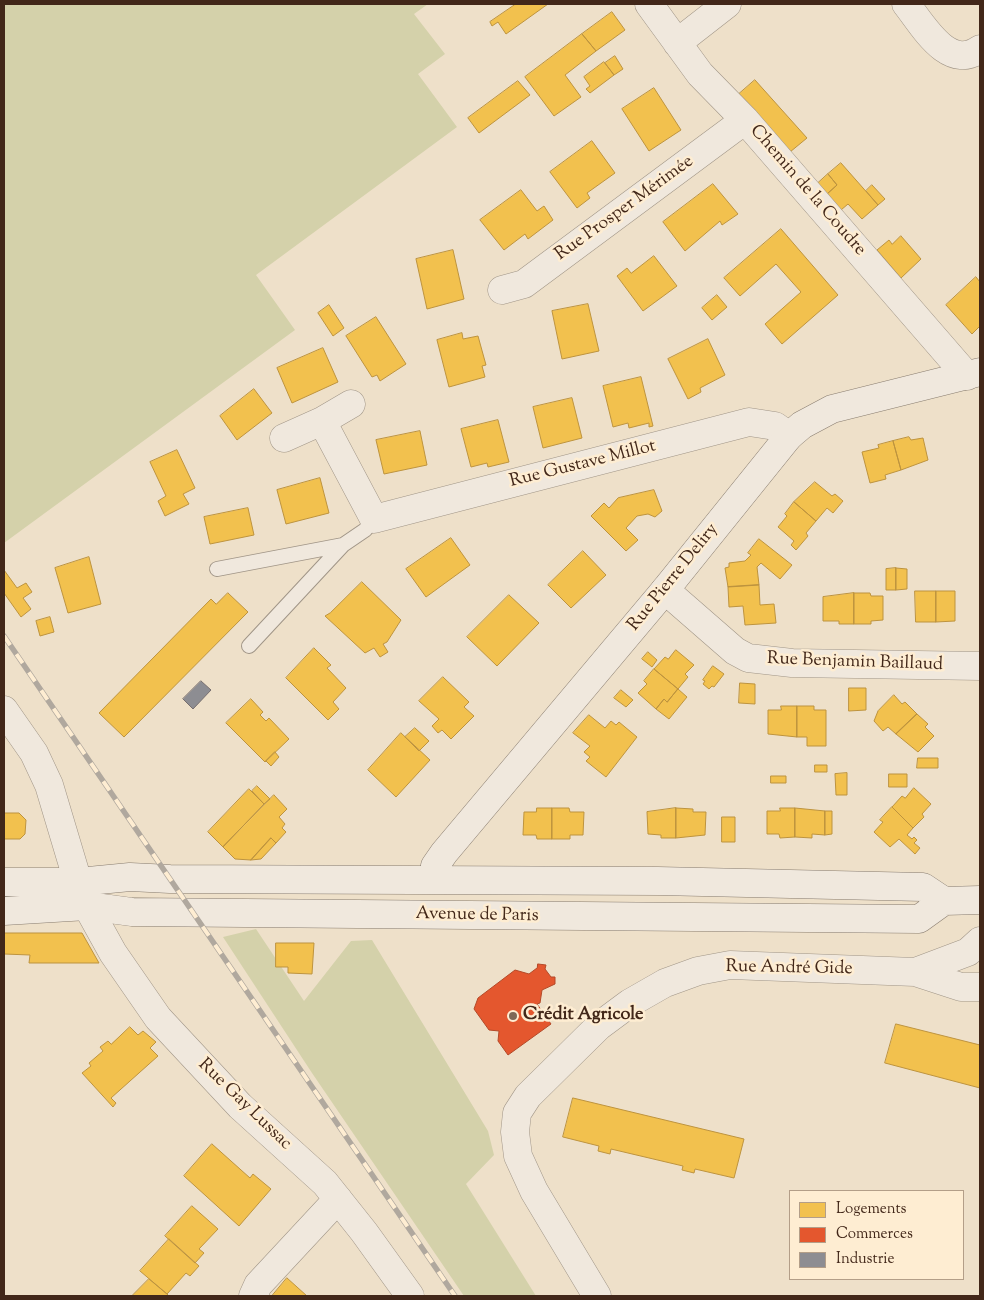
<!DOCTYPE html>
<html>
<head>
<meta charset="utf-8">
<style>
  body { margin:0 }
  #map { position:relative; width:984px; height:1300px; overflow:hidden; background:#eee0c9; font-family:"Sorts Mill Goudy",serif }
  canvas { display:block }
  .frame { position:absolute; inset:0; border:5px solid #422719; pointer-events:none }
  .legend { position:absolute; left:789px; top:1190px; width:175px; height:90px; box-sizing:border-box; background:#feedd2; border:1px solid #b39e88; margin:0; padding:6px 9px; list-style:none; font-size:15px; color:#422719 }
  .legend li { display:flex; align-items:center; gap:10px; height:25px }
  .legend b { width:25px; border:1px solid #b39e88 }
</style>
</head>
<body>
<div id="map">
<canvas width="984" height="1300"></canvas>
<div class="frame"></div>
<ul class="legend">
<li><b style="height:14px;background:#f2c14e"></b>Logements</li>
<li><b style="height:14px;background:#e4572e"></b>Commerces</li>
<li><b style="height:14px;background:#8d8d92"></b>Industrie</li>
</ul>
</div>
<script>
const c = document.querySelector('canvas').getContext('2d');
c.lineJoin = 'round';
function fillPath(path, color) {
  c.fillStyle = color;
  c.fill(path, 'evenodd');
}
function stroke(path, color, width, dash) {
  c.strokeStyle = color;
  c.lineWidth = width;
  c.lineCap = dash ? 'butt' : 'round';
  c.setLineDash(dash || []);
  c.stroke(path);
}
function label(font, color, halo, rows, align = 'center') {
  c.font = font + ' "Sorts Mill Goudy",serif';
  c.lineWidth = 5;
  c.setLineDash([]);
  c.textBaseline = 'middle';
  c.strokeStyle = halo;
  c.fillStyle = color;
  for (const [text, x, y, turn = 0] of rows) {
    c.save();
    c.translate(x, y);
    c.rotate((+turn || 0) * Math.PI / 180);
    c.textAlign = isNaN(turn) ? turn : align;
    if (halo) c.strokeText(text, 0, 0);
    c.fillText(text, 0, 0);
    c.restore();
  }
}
fillPath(new Path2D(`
  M 4,4 L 428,4 L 414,14 L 445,54 L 418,74 L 457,127 L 256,275 L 295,330 L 4,543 Z
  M 256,929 L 304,1001 L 351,941 L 372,940 L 488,1131 L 494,1155 L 466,1184 L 536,1296 L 464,1296 L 312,1073 L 223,937 Z`), '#d4d1aa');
const homes = new Path2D(`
  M 516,4 L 548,4 L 506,34 L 498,22 L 492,26 L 490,22 Z
  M 612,12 L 625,30 L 596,51 L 582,34 Z
  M 582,34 L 596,51 L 565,75 L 581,97 L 554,116 L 525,77 Z
  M 615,56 L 623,69 L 614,75 L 605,63 Z
  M 604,62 L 614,75 L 590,93 L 586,89 L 590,86 L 584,77 Z
  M 755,80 L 807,138 L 790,152 L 739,94 Z
  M 518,81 L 530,95 L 479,133 L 468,118 Z
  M 654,88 L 681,130 L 649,151 L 622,109 Z
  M 592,141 L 615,173 L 587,193 L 590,198 L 577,208 L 550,172 Z
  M 841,163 L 878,205 L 862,219 L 848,204 L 841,210 L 827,194 L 837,185 L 828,174 Z
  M 828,174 L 837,185 L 827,194 L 817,184 Z
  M 713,184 L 738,214 L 722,225 L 720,221 L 685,251 L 663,222 Z
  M 872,185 L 885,199 L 878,205 L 866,191 Z
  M 521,190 L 537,211 L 544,206 L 553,220 L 528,239 L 525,234 L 504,250 L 480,220 Z
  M 781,229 L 838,295 L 782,344 L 765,324 L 801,292 L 776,264 L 740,296 L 724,278 Z
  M 901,236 L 921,259 L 901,278 L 877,250 L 889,240 L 892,244 Z
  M 453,250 L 464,299 L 427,309 L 416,259 Z
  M 654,256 L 677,286 L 643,311 L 617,276 L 627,268 L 631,273 Z
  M 976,277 L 980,282 L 980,326 L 972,334 L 946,305 Z
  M 717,295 L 727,307 L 712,320 L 702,308 Z
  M 588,304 L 599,351 L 562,359 L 552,311 Z
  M 329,305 L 344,328 L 333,336 L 318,313 Z
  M 376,317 L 406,364 L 380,381 L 377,375 L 372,377 L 346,336 Z
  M 462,333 L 463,339 L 478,336 L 486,365 L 482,366 L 485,377 L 449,387 L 437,340 Z
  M 708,339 L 725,375 L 700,388 L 701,392 L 688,399 L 668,359 Z
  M 323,348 L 338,382 L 292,403 L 277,368 Z
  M 641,377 L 653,426 L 649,427 L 649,423 L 629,428 L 628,423 L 613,427 L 603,386 Z
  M 254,389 L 272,413 L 237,440 L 220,416 Z
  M 572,398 L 582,438 L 543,448 L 533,407 Z
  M 498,420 L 509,462 L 488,467 L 487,463 L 471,467 L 461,429 Z
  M 420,431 L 427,465 L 384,474 L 376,440 Z
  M 909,437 L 911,440 L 923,438 L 928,460 L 901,470 L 893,441 Z
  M 893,441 L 901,470 L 885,475 L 886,479 L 870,483 L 862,452 L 879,448 L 878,445 Z
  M 177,450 L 195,488 L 183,494 L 189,504 L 165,516 L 158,501 L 166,496 L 150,462 Z
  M 320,478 L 329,513 L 286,524 L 277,490 Z
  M 815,482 L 832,496 L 835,494 L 843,501 L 833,513 L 827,508 L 816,521 L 794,502 Z
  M 654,490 L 662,511 L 655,517 L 648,514 L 637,516 L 626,528 L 638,540 L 626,551 L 591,516 L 604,503 L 609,508 L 618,498 Z
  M 794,502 L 816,521 L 806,533 L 808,536 L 796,550 L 791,545 L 794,541 L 778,527 L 787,516 L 785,514 Z
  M 248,508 L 254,535 L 210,544 L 204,517 Z
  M 451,538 L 470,565 L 426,597 L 406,569 Z
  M 759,539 L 792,565 L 780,579 L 761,563 L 757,567 L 759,585 L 728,587 L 725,568 L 729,567 L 729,563 L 745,561 L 751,555 L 748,553 Z
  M 583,551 L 606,575 L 571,608 L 548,585 Z
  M 89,557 L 101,604 L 68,613 L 55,568 Z
  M 896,568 L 896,590 L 886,590 L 886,569 Z
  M 896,568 L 907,569 L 907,589 L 896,590 Z
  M 4,570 L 17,588 L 26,583 L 32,592 L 23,598 L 31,609 L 21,617 L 4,593 Z
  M 362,582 L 401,620 L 387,642 L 383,644 L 388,652 L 380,657 L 374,648 L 365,653 L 325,616 L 330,613 Z
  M 759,585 L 760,605 L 774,604 L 776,623 L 745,625 L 743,606 L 729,607 L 728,587 Z
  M 915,591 L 936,591 L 936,622 L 916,622 Z
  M 936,591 L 955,591 L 955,621 L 936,622 Z
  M 228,593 L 248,612 L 124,737 L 99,713 L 211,599 L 216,604 Z
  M 854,593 L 870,593 L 871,596 L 883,596 L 883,620 L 871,621 L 871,624 L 854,624 Z
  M 854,593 L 854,624 L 839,624 L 839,621 L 823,621 L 823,597 Z
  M 509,595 L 539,623 L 497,666 L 467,637 Z
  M 50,617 L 54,632 L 40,636 L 36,621 Z
  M 314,648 L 331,665 L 327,668 L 346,688 L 333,702 L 339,709 L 328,720 L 286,678 Z
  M 676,650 L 694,665 L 685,674 L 688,677 L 678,689 L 654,669 L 665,657 L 668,659 Z
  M 648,652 L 657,660 L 652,667 L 642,659 Z
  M 713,666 L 724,674 L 714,687 L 712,686 L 709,689 L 703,684 L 705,681 L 703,680 Z
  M 654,669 L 678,689 L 667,702 L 664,699 L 656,709 L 638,693 L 647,684 L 644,681 Z
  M 443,677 L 469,702 L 464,707 L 474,716 L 451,739 L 442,730 L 438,733 L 432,726 L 439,719 L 419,701 Z
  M 740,683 L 755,684 L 755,704 L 739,703 Z
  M 849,688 L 866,688 L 866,710 L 849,711 Z
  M 678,689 L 687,697 L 669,719 L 656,709 L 664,699 L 667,702 Z
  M 621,690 L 633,700 L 626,707 L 614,698 Z
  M 894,695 L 902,704 L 905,702 L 917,714 L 896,734 L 888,727 L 883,731 L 874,721 L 878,711 Z
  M 251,699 L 263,712 L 260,715 L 266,721 L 269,718 L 289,739 L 265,762 L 226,723 Z
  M 781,706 L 797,706 L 797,737 L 768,734 L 768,710 L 781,710 Z
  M 797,706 L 814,706 L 814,710 L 826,710 L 826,746 L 807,746 L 807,737 L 797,737 Z
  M 917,714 L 928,724 L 925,727 L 934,736 L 918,752 L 896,734 Z
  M 589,715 L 605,728 L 611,721 L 616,725 L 619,722 L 637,737 L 606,777 L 586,761 L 590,757 L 584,752 L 590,746 L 573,733 Z
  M 415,728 L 429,741 L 419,751 L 405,737 Z
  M 401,733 L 430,760 L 396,797 L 368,770 Z
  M 275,752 L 279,757 L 271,766 L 266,761 Z
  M 918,758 L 938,758 L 938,768 L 917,768 Z
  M 815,765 L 827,765 L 827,772 L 815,772 Z
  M 847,773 L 847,795 L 836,795 L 835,774 Z
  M 889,774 L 907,774 L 907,787 L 889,787 Z
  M 771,776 L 786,776 L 786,783 L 771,783 Z
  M 257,786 L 270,799 L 264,804 L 252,791 Z
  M 914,788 L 931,804 L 922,814 L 924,817 L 913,828 L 892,807 L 902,796 L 905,798 Z
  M 249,789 L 264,804 L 223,847 L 208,832 Z
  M 274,795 L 287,809 L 279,817 L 285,824 L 282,828 L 286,832 L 276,843 L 271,838 L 251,860 L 235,859 L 223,847 Z
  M 892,807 L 913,828 L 907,835 L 912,839 L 914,837 L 917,840 L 914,843 L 920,848 L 915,854 L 899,839 L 890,847 L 874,832 L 883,822 L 880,820 Z
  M 537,808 L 552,808 L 552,839 L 537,839 L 536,835 L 523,835 L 524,812 L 536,812 Z
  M 552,808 L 569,808 L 570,812 L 584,812 L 583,835 L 570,835 L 570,839 L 552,839 Z
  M 676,808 L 693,809 L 693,812 L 706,812 L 705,835 L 676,838 Z
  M 676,808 L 676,838 L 661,838 L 661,835 L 648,834 L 647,812 Z
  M 780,808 L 795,808 L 795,837 L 780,838 L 779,834 L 767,834 L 767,811 L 780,811 Z
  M 795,808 L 825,811 L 825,835 L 812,834 L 812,838 L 795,837 Z
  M 825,811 L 832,811 L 832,834 L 825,835 Z
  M 4,813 L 19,813 L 26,820 L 25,834 L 20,839 L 4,839 Z
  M 722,817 L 735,817 L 735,842 L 722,842 Z
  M 271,838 L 276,843 L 261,859 L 251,860 Z
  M 4,933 L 82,933 L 99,963 L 29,963 L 30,955 L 4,954 Z
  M 276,943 L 314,943 L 312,974 L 288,973 L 288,967 L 276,967 Z
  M 896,1024 L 980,1045 L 980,1088 L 885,1063 Z
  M 130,1027 L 138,1035 L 143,1031 L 156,1042 L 150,1048 L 158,1056 L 111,1098 L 116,1103 L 113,1107 L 82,1073 L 91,1066 L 89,1063 L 103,1051 L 100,1047 L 108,1041 L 111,1044 Z
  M 573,1098 L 744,1139 L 734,1178 L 695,1169 L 694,1173 L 682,1170 L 683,1166 L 611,1149 L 610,1154 L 598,1151 L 599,1146 L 563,1137 Z
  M 212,1144 L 250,1178 L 253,1174 L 271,1189 L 239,1226 L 184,1176 Z
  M 192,1206 L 218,1229 L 199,1249 L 204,1253 L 195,1263 L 165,1236 Z
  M 169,1239 L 199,1266 L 190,1276 L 186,1273 L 167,1294 L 140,1271 Z
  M 287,1278 L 307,1296 L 272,1296 Z
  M 149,1279 L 167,1294 L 169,1296 L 132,1296 Z`);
fillPath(homes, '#f2c14e');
stroke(homes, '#bd933e', 1);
const shops = new Path2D(`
  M 538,964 L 546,965 L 545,969 L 551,977 L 555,977 L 555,984 L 542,990 L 540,1003 L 537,1004 L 551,1024 L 508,1055 L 498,1041 L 499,1031 L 489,1030 L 474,1009 L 478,998 L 515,970 L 529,974 L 537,968 Z`);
fillPath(shops, '#e4572e');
stroke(shops, '#b34928', 1);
const industry = new Path2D(`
  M 201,681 L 211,690 L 193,709 L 183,699 Z`);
fillPath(industry, '#8d8d92');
stroke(industry, '#766e6e', 1);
const lane = new Path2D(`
  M 217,569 L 343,545 L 365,530 L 374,519
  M 249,646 L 343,545`);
const street = new Path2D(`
  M 649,4 L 700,74 L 745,120 L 967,376
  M 906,4 C 923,25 948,72 980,49
  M 677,43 L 727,4
  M 502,290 L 524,284 L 745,120
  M 322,421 L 374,519 L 749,422 L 775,426 L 789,436
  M 284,438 L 322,421 L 351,404
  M 665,590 L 735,651 L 748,658 L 792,663 L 980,666
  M 4,710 L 34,753 L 49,785 L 78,882
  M 87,906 L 113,953 L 158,1018 L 240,1106 L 325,1183 L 364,1232 L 410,1296
  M 915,972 L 961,987 L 980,987
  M 253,1296 L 258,1285 L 338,1199
  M 597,1296 L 534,1191 L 518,1156 L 515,1132 L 517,1113 L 528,1096 L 599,1026 L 630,1003 L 665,983 L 698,971 L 730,965 L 915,972 L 968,952 L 980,941`);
const secondary = new Path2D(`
  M 433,879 L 435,866 L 444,853 L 665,590 L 789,436 L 802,425 L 832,409 L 980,372
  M 4,882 L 78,882 L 130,877 L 170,879 L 658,881 L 923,887 L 944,901
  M 4,911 L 87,906 L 132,912 L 919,919 L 944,901 L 980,900`);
stroke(lane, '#a09587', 16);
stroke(street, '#a09587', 29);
stroke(secondary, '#887c6f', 29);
stroke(lane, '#f0e8dd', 14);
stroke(street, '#f0e8dd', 28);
stroke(secondary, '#f0e8dd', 28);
const rail = new Path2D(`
  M 4,636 L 455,1296`);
stroke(rail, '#b0a89e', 5.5);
stroke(rail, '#feedd2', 4, [11]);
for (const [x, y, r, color] of [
  [513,1016,5,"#7e6857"]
]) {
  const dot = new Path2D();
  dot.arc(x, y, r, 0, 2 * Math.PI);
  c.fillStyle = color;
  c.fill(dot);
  stroke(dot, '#feedd2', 2);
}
label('18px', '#422719', '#feedd2', [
  ["Chemin de la Coudre",807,191,49],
  ["Rue Prosper Mérimée",625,209,-36],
  ["Rue Gustave Millot",583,465,-14],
  ["Rue Pierre Deliry",674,578,-51],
  ["Rue Benjamin Baillaud",855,663,2],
  ["Avenue de Paris",477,916,1],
  ["Rue André Gide",789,969,1],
  ["Rue Gay Lussac",244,1105,44]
]);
label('bold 18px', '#422719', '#feedd2', [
  ["Crédit Agricole",523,1016]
], 'left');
</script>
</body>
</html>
